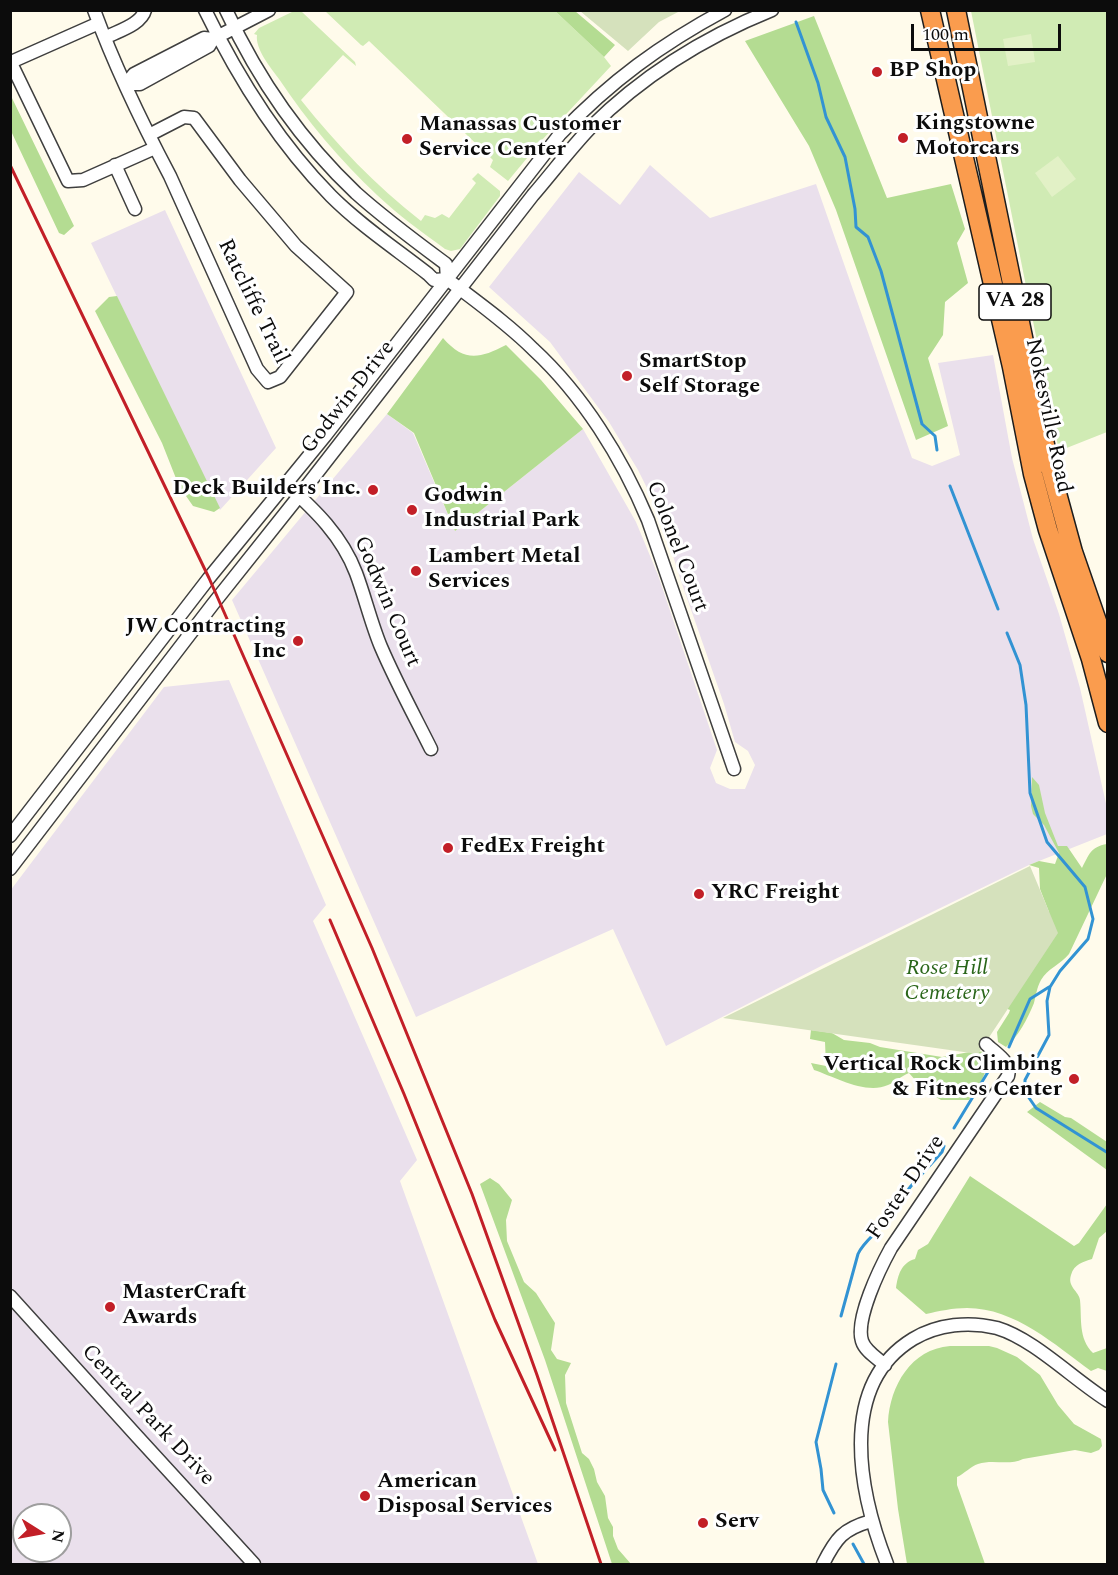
<!DOCTYPE html>
<html>
<head>
<meta charset="utf-8">
<style>
  body { margin:0 }
  #map { position:relative; width:1118px; height:1575px; overflow:hidden; background:#fffbeb; font-family:Spectral,serif }
  canvas { display:block }
  .frame { position:absolute; inset:0; border:12px solid #0c0c0c; pointer-events:none }
  .north { position:absolute; left:12px; top:1503px; width:60px; height:60px; box-sizing:border-box; background:#fff; border:2px solid #9e9e9e; border-radius:50%; rotate:101deg; font-size:16px; font-weight:700; line-height:24px; text-align:center; color:#0c0c0c }
  .north::after { content:''; display:block; margin:auto; width:21px; height:27px; background:#c21f27; clip-path:polygon(50% 0,100% 100%,50% 72%,0 100%) }
  .scale { position:absolute; left:911px; top:24px; width:150px; height:27px; box-sizing:border-box; border:3px solid #0c0c0c; border-top:0; padding-left:8px; font-size:18px; line-height:21px; white-space:nowrap; color:#0c0c0c; -webkit-text-stroke:4px #fff; paint-order:stroke }
</style>
</head>
<body>
<div id="map">
<canvas width="1118" height="1575"></canvas>
<div class="frame"></div>
<div class="north">N</div>
<div class="scale">100 m</div>
</div>
<script>
const c = document.querySelector('canvas').getContext('2d');
c.lineJoin = 'round';
function fillPath(path, color) {
  c.fillStyle = color;
  c.fill(path, 'evenodd');
}
function stroke(path, color, width, dash) {
  c.strokeStyle = color;
  c.lineWidth = width;
  c.lineCap = dash ? 'butt' : 'round';
  c.setLineDash(dash || []);
  c.stroke(path);
}
function label(font, color, halo, rows, align = 'center') {
  c.font = font + ' Spectral,serif';
  c.lineWidth = 6;
  c.setLineDash([]);
  c.textBaseline = 'middle';
  c.strokeStyle = halo;
  c.fillStyle = color;
  for (const [text, x, y, turn = 0] of rows) {
    c.save();
    c.translate(x, y);
    c.rotate((+turn || 0) * Math.PI / 180);
    c.textAlign = isNaN(turn) ? turn : align;
    if (halo) c.strokeText(text, 0, 0);
    c.fillText(text, 0, 0);
    c.restore();
  }
}
fillPath(new Path2D(`
  M 650,165 L 710,218 L 816,184 L 912,458 L 932,466 L 960,455 L 938,363 L 993,355 L 1012,458 L 1033,539 L 1059,614 L 1080,688 L 1107,808 L 1107,834 L 1029,865 L 825,964 L 666,1046 L 613,929 L 416,1017 L 232,600 L 387,414 L 413,433 L 455,531 L 583,429 L 636,522 L 658,575 L 717,750 L 710,768 L 716,783 L 730,789 L 745,789 L 755,765 L 748,751 L 735,742 L 724,704 L 681,581 L 659,512 L 638,470 L 609,422 L 550,342 L 489,287 L 579,172 L 620,205 Z
  M 165,210 L 276,448 L 220,510 L 91,243 Z
  M 229,680 L 326,905 L 313,921 L 417,1160 L 400,1181 L 538,1564 L 11,1564 L 10,891 L 164,687 ZM 24,1515 L 60,1515 L 60,1551 L 24,1551 Z`), '#eae0ec');
fillPath(new Path2D(`
  M 294,11 L 302,12 L 355,62 L 356,66 L 343,55 L 301,100 C 337,145 375,185 421,221 L 425,215 L 435,218 L 442,214 L 449,218 L 476,183 L 472,179 L 478,173 L 500,191 L 500,196 L 460,249 L 451,251 L 445,249 C 422,232 398,215 377,195 C 340,160 307,121 279,79 C 271,68 255,49 257,35 L 254,34 L 259,28 Z
  M 325,11 L 555,11 L 604,57 L 611,66 L 542,140 L 508,181 L 490,167 L 493,160 L 369,41 L 363,46 L 361,45 Z
  M 971,11 L 1107,11 L 1107,432 L 1059,451 Z`), '#d0ebb4');
fillPath(new Path2D(`
  M 555,11 L 575,11 L 615,45 L 604,57 Z
  M 814,16 L 887,198 L 951,184 L 965,229 L 957,243 L 968,283 L 945,302 L 943,335 L 928,358 L 948,426 L 916,440 L 836,210 L 809,146 L 745,41 Z
  M 11,96 L 74,226 L 64,235 L 59,233 L 11,131 Z
  M 117,296 L 220,508 L 214,512 L 193,506 L 179,486 L 162,443 L 95,311 L 109,297 Z
  M 443,338 C 464,362 479,359 506,345 L 541,380 L 583,429 L 455,531 L 414,433 L 387,414 Z
  M 1032,777 L 1039,785 L 1045,813 L 1058,846 L 1067,846 L 1082,868 C 1089,855 1090,847 1107,844 L 1107,874 L 1069,954 C 1061,964 1047,969 1041,980 C 1037,987 1036,995 1034,1003 C 1028,1018 1018,1037 1006,1047 L 998,1042 L 997,1032 L 1009,1013 L 1010,1010 L 1005,1008 L 1049,912 L 1040,889 L 1039,868 L 1029,865 L 1039,861 L 1055,864 L 1059,853 L 1044,825 L 1033,814 L 1031,806 Z
  M 811,1030 L 832,1033 L 844,1040 L 870,1043 L 880,1047 L 942,1057 L 975,1051 L 985,1052 L 988,1055 C 988,1073 979,1086 969,1100 L 941,1100 L 924,1090 L 909,1073 C 901,1076 896,1082 888,1085 C 866,1095 835,1077 814,1070 L 811,1063 L 826,1066 L 825,1042 L 810,1039 Z
  M 1040,1102 L 1065,1117 L 1071,1118 L 1107,1142 L 1107,1170 L 1027,1112 Z
  M 970,1176 L 1074,1246 L 1079,1243 L 1107,1204 L 1107,1231 L 1099,1238 L 1092,1259 C 1083,1262 1074,1264 1071,1275 C 1067,1287 1079,1291 1080,1300 C 1082,1319 1078,1338 1093,1353 L 1107,1348 L 1107,1371 L 1098,1368 L 1091,1371 C 1055,1345 1015,1308 967,1308 C 953,1308 939,1311 926,1314 L 896,1288 C 898,1275 901,1263 915,1259 L 918,1250 L 928,1244 Z
  M 490,1178 L 499,1184 L 512,1200 L 506,1220 L 507,1241 L 524,1282 L 536,1293 L 555,1323 L 551,1350 L 557,1359 L 571,1363 L 565,1375 L 566,1403 L 582,1453 L 589,1459 L 594,1469 L 597,1482 L 605,1496 L 608,1518 L 613,1527 L 613,1536 L 618,1549 L 631,1564 L 612,1564 L 545,1360 L 480,1184 Z
  M 950,1346 L 989,1346 L 997,1348 L 1017,1357 L 1040,1375 L 1058,1405 L 1074,1424 L 1101,1439 L 1102,1446 L 1099,1450 L 1091,1453 L 1075,1450 L 1023,1459 C 1009,1466 993,1459 978,1464 C 971,1466 964,1474 957,1477 L 957,1485 L 985,1564 L 907,1564 L 898,1509 L 888,1422 C 890,1386 911,1349 950,1346 Z`), '#b4dc92');
fillPath(new Path2D(`
  M 580,11 L 680,11 L 659,22 L 628,51 Z
  M 1030,866 L 1058,933 L 978,1054 L 723,1018 Z`), '#d5e1bc');
fillPath(new Path2D(`
  M 1031,34 L 1035,62 L 1008,66 L 1003,39 Z
  M 1058,156 L 1076,179 L 1052,197 L 1035,173 Z`), '#e2f1c6');
stroke(new Path2D(`
  M 796,22 L 818,83 L 826,117 L 845,157 L 855,209 L 856,227 L 868,237 L 881,271 L 922,424 L 935,436 L 937,450
  M 950,486 L 998,609
  M 1007,633 L 1020,665 L 1026,705 L 1030,793 L 1047,842 L 1085,887 L 1093,919 L 1088,939 L 1060,971 L 1050,987 L 1047,1001 L 1049,1035 L 1025,1080 L 1025,1092 L 1036,1108 L 1108,1153
  M 1009,1047 L 1030,999 L 1049,987
  M 954,1128 L 991,1067
  M 892,1211 L 911,1186 L 942,1152 L 944,1146
  M 841,1316 L 858,1254 C 863,1243 873,1236 881,1227
  M 834,1513 L 823,1490 L 821,1469 L 816,1442 L 836,1364
  M 853,1544 L 864,1564`), '#3293d3', 3);
const minor = new Path2D(`
  M 94,10 C 115,67 142,123 170,176 L 257,369 L 268,382 L 280,377 L 347,292 L 296,246 L 240,180 L 194,118 L 184,117 L 149,135
  M 205,10 C 238,78 278,142 331,196 C 360,225 396,249 428,274 L 434,280 L 447,279 C 477,302 507,323 533,349 C 583,395 622,458 648,520 L 734,769
  M 226,10 C 258,79 301,141 356,193 C 385,219 415,241 446,264 L 447,279
  M 105,38 C 117,31 141,25 145,10
  M 213,39 L 204,38 L 134,74 L 126,84 L 140,84 L 209,46 L 213,39 L 269,10
  M 10,61 L 68,181 L 83,180 L 155,148
  M 11,62 L 99,23
  M 115,165 L 135,209
  M 286,484 C 315,510 342,536 356,573 C 365,597 371,623 381,647 C 396,682 414,715 431,749
  M 10,836 L 209,578 L 325,436 L 560,134 C 611,81 660,45 725,10
  M 10,869 L 213,604 L 299,496 L 533,195 C 552,173 570,149 590,128 C 641,77 705,37 772,10
  M 10,1296 C 91,1386 172,1475 254,1564
  M 885,1365 C 877,1358 865,1351 862,1341 C 855,1319 880,1268 891,1248 L 1008,1076 C 1012,1062 995,1053 986,1044
  M 823,1564 C 836,1538 843,1529 871,1521
  M 887,1564 C 860,1495 836,1386 913,1339 C 938,1324 969,1321 997,1328 C 1034,1339 1074,1380 1108,1401`);
const highway = new Path2D(`
  M 930,10 L 1012,367 L 1033,474 L 1048,530 L 1091,659 L 1108,723
  M 956,10 L 1049,464 L 1073,552 L 1108,653`);
stroke(minor, '#3f3f3f', 15);
stroke(highway, '#1d1d1d', 21);
stroke(minor, '#fff', 12);
stroke(highway, '#fa9c4e', 18);
stroke(new Path2D(`
  M 10,165 L 209,578 L 372,948 L 472,1194 L 537,1375 L 601,1564
  M 330,920 L 404,1094 L 495,1320 L 555,1450`), '#c21f27', 3);
for (const [x, y, r, color] of [
  [877,72,6,"#c21f27"],
  [903,138,6,"#c21f27"],
  [407,139,6,"#c21f27"],
  [627,376,6,"#c21f27"],
  [373,490,6,"#c21f27"],
  [412,510,6,"#c21f27"],
  [416,571,6,"#c21f27"],
  [298,641,6,"#c21f27"],
  [448,848,6,"#c21f27"],
  [699,894,6,"#c21f27"],
  [1074,1079,6,"#c21f27"],
  [110,1307,6,"#c21f27"],
  [365,1496,6,"#c21f27"],
  [703,1523,6,"#c21f27"]
]) {
  const dot = new Path2D();
  dot.arc(x, y, r, 0, 2 * Math.PI);
  c.fillStyle = color;
  c.fill(dot);
  stroke(dot, '#fff', 2);
}
for (const [x, y, w] of [
  [1015,302,72]
]) {
  const box = new Path2D();
  box.roundRect(x - w / 2, y - 18, w, 36, 4.5);
  c.fillStyle = '#fff';
  c.fill(box);
  stroke(box, '#0c0c0c', 1.5);
}
label('bold 21px', '#0c0c0c', null, [
  ["VA 28",1015,302]
]);
label('bold 22px', '#0c0c0c', '#fff', [
  ["BP Shop",889,72],
  ["Kingstowne",915,125],
  ["Motorcars",915,150],
  ["Manassas Customer",419,126],
  ["Service Center",419,151],
  ["SmartStop",639,363],
  ["Self Storage",639,388],
  ["Deck Builders Inc.",361,490,"right"],
  ["Godwin",424,497],
  ["Industrial Park",424,522],
  ["Lambert Metal",428,558],
  ["Services",428,583],
  ["JW Contracting",286,628,"right"],
  ["Inc",286,653,"right"],
  ["FedEx Freight",460,848],
  ["YRC Freight",711,894],
  ["Vertical Rock Climbing",1062,1066,"right"],
  ["& Fitness Center",1062,1091,"right"],
  ["MasterCraft",122,1294],
  ["Awards",122,1319],
  ["American",377,1483],
  ["Disposal Services",377,1508],
  ["Serv",715,1523]
], 'left');
label('22px', '#0c0c0c', '#fff', [
  ["Ratcliffe Trail",252,302,64],
  ["Godwin Drive",349,398,-52],
  ["Nokesville Road",1047,416,78],
  ["Colonel Court",676,547,69],
  ["Godwin Court",386,602,67],
  ["Foster Drive",907,1188,-56],
  ["Central Park Drive",147,1416,47]
]);
label('italic 22px', '#2a661a', '#fff', [
  ["Rose Hill",947,970],
  ["Cemetery",947,995]
]);
</script>
</body>
</html>
